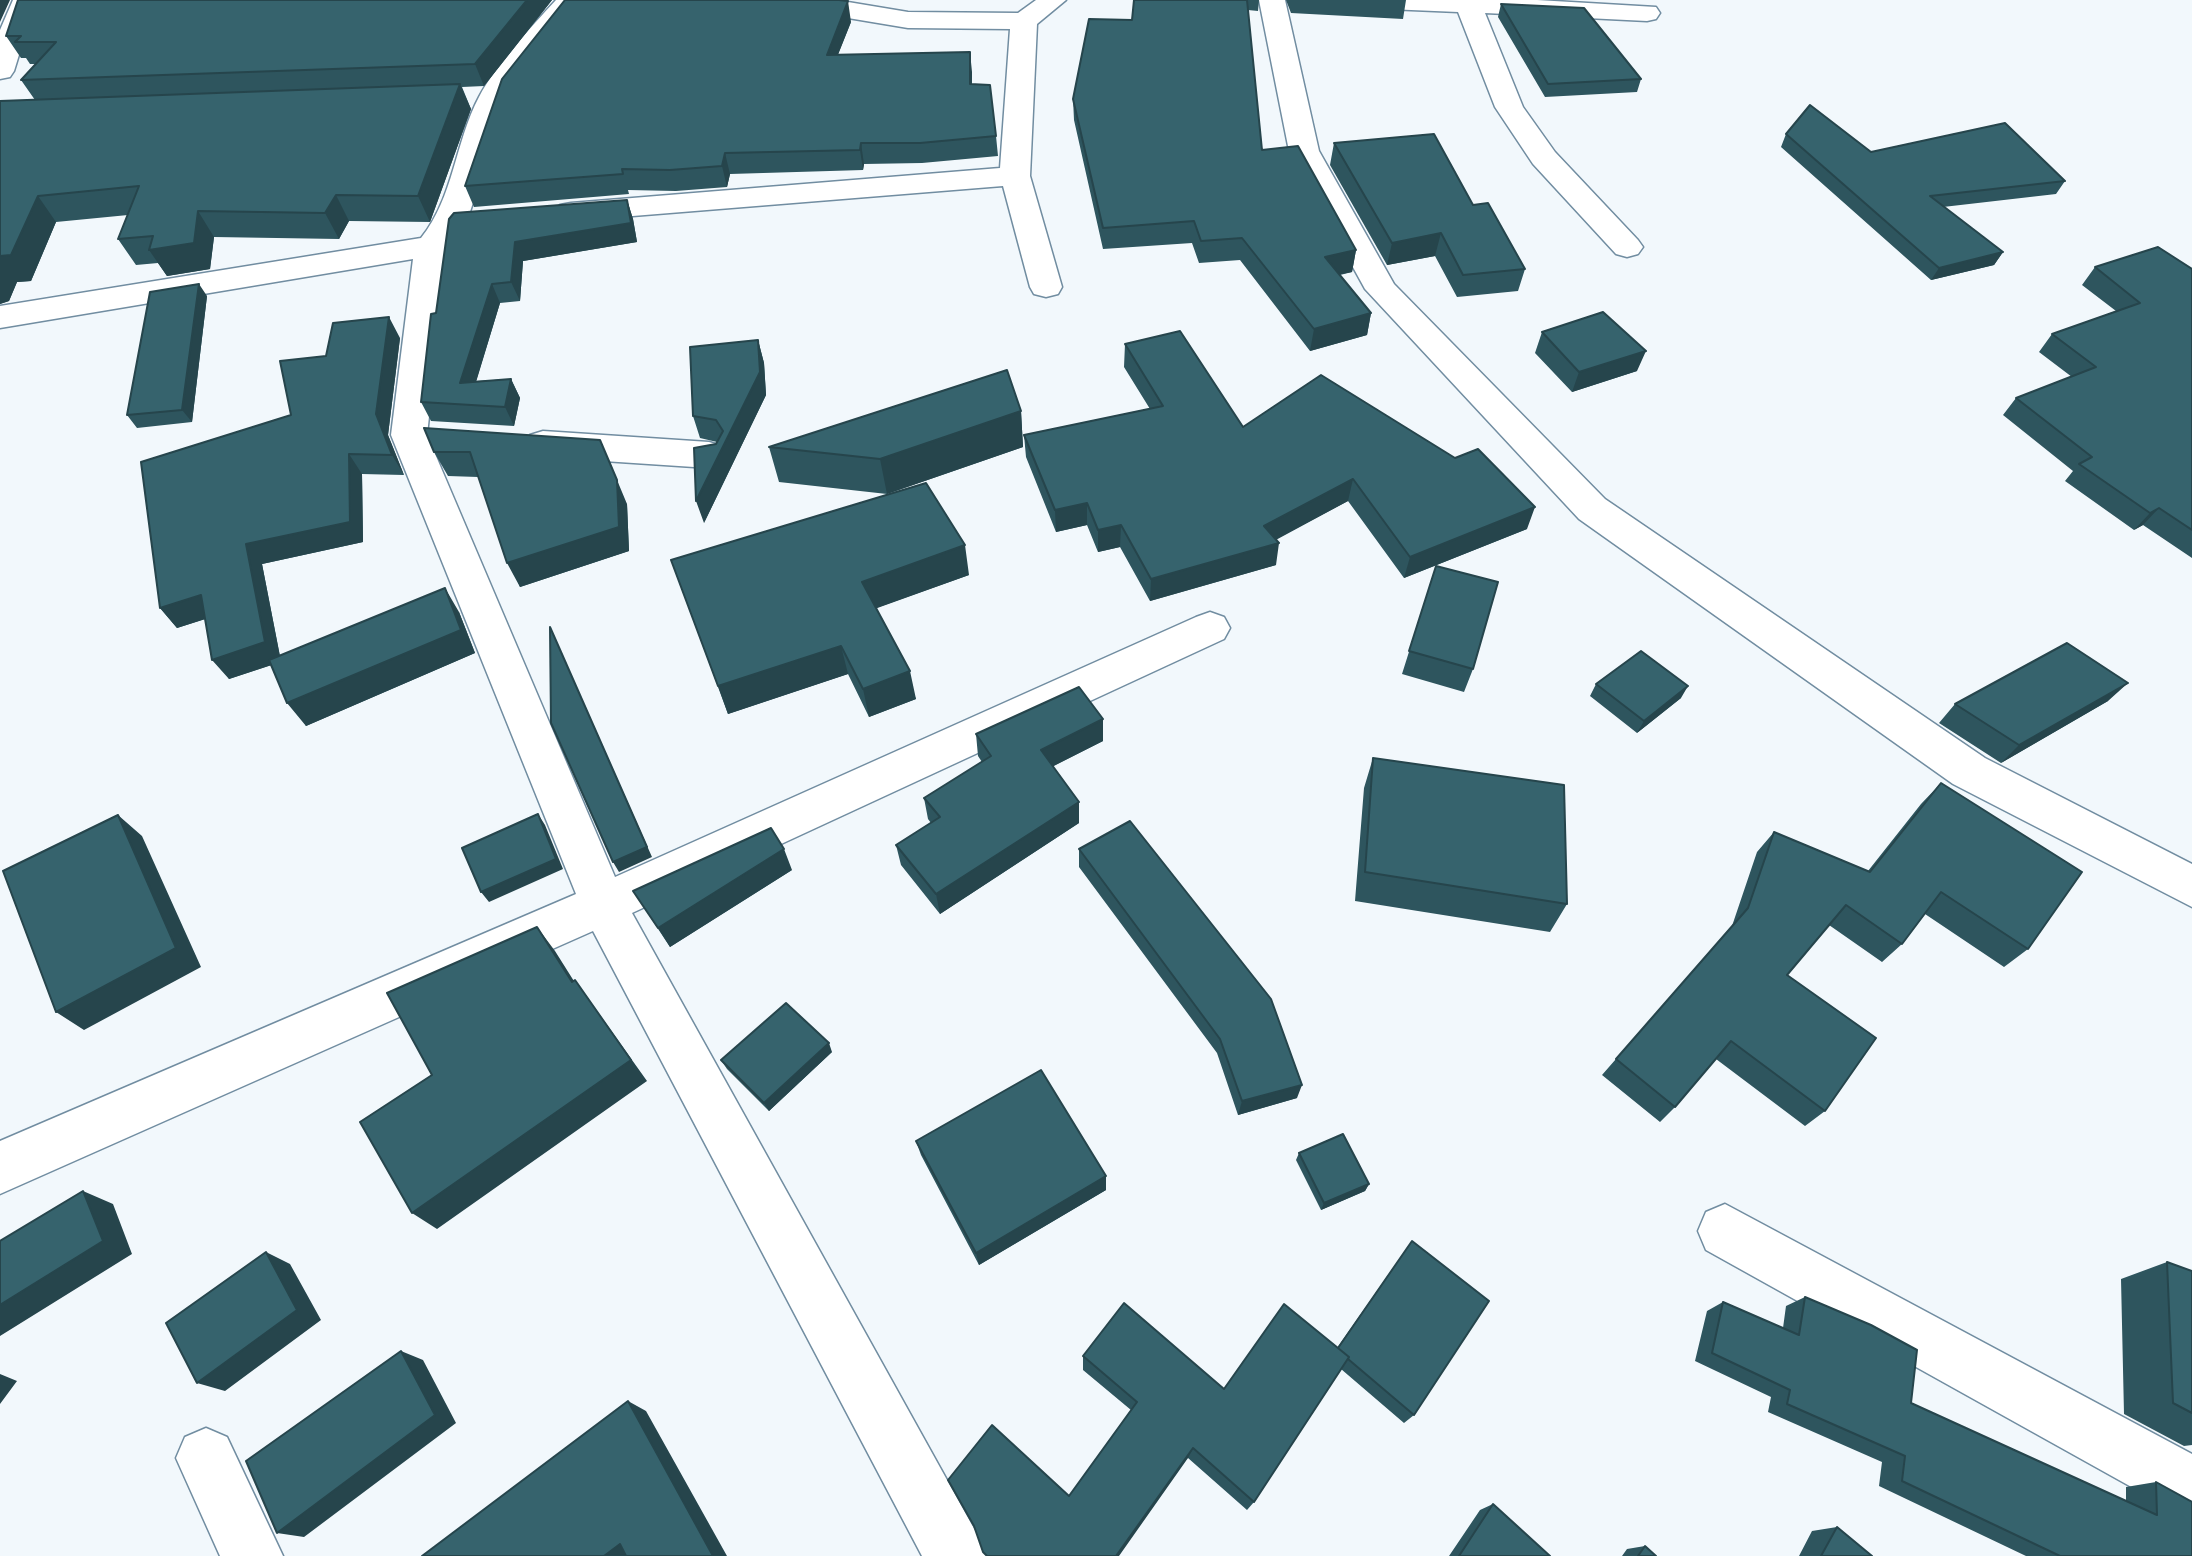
<!DOCTYPE html>
<html>
<head>
<meta charset="utf-8">
<style>
  body { margin:0 }
  canvas { display:block; background:#f2f8fc }
</style>
</head>
<body>
<canvas width="2192" height="1556"></canvas>
<script>
const c = document.querySelector('canvas').getContext('2d');
c.lineJoin = 'round';
function stroke(path, color, width, dash) {
  c.strokeStyle = color;
  c.lineWidth = width;
  c.lineCap = dash ? 'butt' : 'round';
  c.setLineDash(dash || []);
  c.stroke(path);
}
function fillPath(path, color) {
  c.fillStyle = color;
  c.fill(path, 'evenodd');
}
const street = new Path2D(`
  M 13,0 L 41,0 L 33,9 L 14,71 L 10,77 L 0,79 L 0,30 Z
  M 556,0 L 583,0 L 507,98 L 467,221 L 447,247 L 427,435 L 615,877 L 1196,617 L 1210,612 L 1224,617 L 1230,628 L 1224,639 L 632,913 L 977,1534 L 986,1556 L 922,1556 L 593,931 L 0,1194 L 0,1141 L 576,894 L 391,435 L 413,259 L 0,328 L 0,306 L 421,238 C 454,197 455,142 479,97 C 495,66 532,26 556,0 Z
  M 775,0 L 836,0 L 908,12 L 1018,13 L 1036,0 L 1066,0 L 1037,24 L 1030,176 L 1062,287 L 1058,294 L 1046,297 L 1034,294 L 1030,287 L 1003,186 L 571,221 L 560,219 L 555,212 L 560,205 L 571,203 L 1000,168 L 1010,29 L 908,28 L 788,8 L 779,6 Z
  M 1259,0 L 1285,0 L 1319,151 L 1394,284 L 1605,499 L 1985,758 L 2192,864 L 2192,907 L 1953,784 L 1579,519 L 1365,289 L 1289,151 Z
  M 1351,0 L 1537,0 L 1656,7 L 1660,13 L 1656,19 L 1647,21 L 1485,13 L 1523,107 L 1555,152 L 1638,240 L 1643,247 L 1638,254 L 1627,257 L 1616,254 L 1533,164 L 1495,107 L 1458,12 L 1364,8 L 1355,6 Z
  M 543,431 L 709,442 L 722,446 L 727,455 L 722,464 L 709,468 L 543,457 L 530,453 L 525,444 L 530,435 Z
  M 1725,1204 L 2192,1454 L 2192,1518 L 2171,1509 L 1706,1250 L 1698,1231 L 1706,1212 Z
  M 206,1428 L 227,1437 L 283,1556 L 220,1556 L 176,1458 L 185,1437 Z`);
stroke(street, '#718da1', 3);
fillPath(street, '#fff');
fillPath(new Path2D(`
  M 18,0 L 552,0 L 484,86 L 462,87 L 471,109 L 430,222 L 349,221 L 339,239 L 214,237 L 210,269 L 167,276 L 158,263 L 136,265 L 118,239 L 128,215 L 56,222 L 31,281 L 17,282 L 9,301 L 0,304 L 0,101 L 35,100 L 21,80 L 36,64 L 30,64 L 26,58 L 21,58 L 6,36 Z
  M 1134,0 L 1259,0 L 1258,11 L 1248,10 L 1262,150 L 1356,250 L 1352,272 L 1340,275 L 1371,313 L 1367,335 L 1310,351 L 1240,260 L 1199,263 L 1192,243 L 1103,249 L 1074,120 L 1073,99 L 1132,20 Z
  M 1286,0 L 1406,0 L 1403,19 L 1291,13 Z
  M 1501,4 L 1641,79 L 1637,92 L 1545,97 L 1498,17 Z
  M 851,22 L 838,54 L 972,72 L 972,84 L 996,136 L 998,156 L 922,163 L 864,164 L 863,170 L 730,174 L 727,187 L 676,191 L 628,190 L 629,194 L 474,207 L 465,186 Z
  M 1786,134 L 1871,152 L 2065,181 L 2056,194 L 1943,207 L 2003,252 L 1994,265 L 1931,280 L 1781,147 Z
  M 1334,143 L 1473,205 L 1525,269 L 1518,291 L 1457,297 L 1435,256 L 1387,265 L 1330,165 Z
  M 627,200 L 633,219 L 637,242 L 523,261 L 520,301 L 500,303 L 476,381 L 511,379 L 520,398 L 514,426 L 431,421 L 421,402 L 436,313 L 449,219 Z
  M 2095,267 L 2192,269 L 2192,558 L 2143,525 L 2134,530 L 2065,481 L 2073,471 L 2003,415 L 2016,398 L 2072,377 L 2039,352 L 2052,334 L 2116,311 L 2082,285 Z
  M 207,296 L 192,422 L 137,428 L 127,415 Z
  M 1542,332 L 1637,371 L 1572,392 L 1535,353 Z
  M 400,338 L 388,435 L 404,475 L 362,474 L 363,542 L 262,564 L 280,656 L 459,612 L 475,653 L 306,726 L 271,665 L 229,679 L 205,619 L 177,628 L 160,608 L 291,415 L 326,356 Z
  M 758,340 L 764,363 L 766,395 L 704,523 L 717,442 L 700,438 L 693,416 Z
  M 1125,344 L 1243,427 L 1527,529 L 1404,578 L 1348,501 L 1276,539 L 1276,565 L 1150,601 L 1120,547 L 1098,552 L 1087,525 L 1056,532 L 1026,457 L 1024,435 L 1150,409 L 1124,367 Z
  M 1021,411 L 1023,447 L 887,494 L 779,482 L 769,447 Z
  M 424,428 L 627,504 L 629,551 L 520,587 L 478,477 L 448,476 L 434,452 Z
  M 671,560 L 969,575 L 876,608 L 916,699 L 869,717 L 848,674 L 728,714 Z
  M 1436,566 L 1473,669 L 1464,692 L 1402,674 Z
  M 1596,684 L 1681,698 L 1637,733 L 1590,696 Z
  M 2108,701 L 2001,763 L 1939,723 L 1955,704 Z
  M 976,734 L 1103,741 L 1053,766 L 1079,802 L 1079,823 L 940,914 L 901,865 L 896,845 L 931,823 L 928,819 L 924,798 L 982,762 L 978,756 Z
  M 1373,758 L 1567,904 L 1550,932 L 1355,901 L 1364,788 Z
  M 1941,783 L 2028,949 L 2004,967 L 1925,914 L 1902,944 L 1882,962 L 1829,925 L 1787,975 L 1825,1111 L 1805,1126 L 1716,1059 L 1675,1107 L 1660,1122 L 1602,1075 L 1732,926 L 1757,852 L 1774,832 L 1868,871 L 1921,804 Z
  M 1079,849 L 1297,1098 L 1238,1115 L 1217,1053 L 1079,867 Z
  M 792,870 L 670,947 L 633,891 Z
  M 832,1052 L 769,1111 L 727,1069 L 721,1060 Z
  M 916,1141 L 1106,1176 L 1106,1190 L 979,1265 L 921,1155 Z
  M 1299,1153 L 1369,1184 L 1365,1191 L 1321,1210 L 1296,1160 Z
  M 1412,1241 L 1414,1415 L 1404,1423 L 1341,1369 L 1254,1502 L 1247,1510 L 1188,1458 L 1069,1496 L 1131,1410 L 1083,1370 L 1083,1356 L 1224,1389 L 1337,1348 Z
  M 2167,1262 L 2192,1271 L 2192,1445 L 2184,1446 L 2124,1414 L 2121,1279 Z
  M 1805,1297 L 1911,1403 L 2126,1501 L 2126,1487 L 2156,1482 L 2192,1556 L 2026,1556 L 1879,1486 L 1882,1462 L 1768,1412 L 1771,1397 L 1695,1361 L 1707,1311 L 1723,1302 L 1783,1328 L 1786,1306 Z
  M 1493,1504 L 1550,1556 L 1449,1556 L 1480,1510 Z
  M 1837,1527 L 1872,1556 L 1799,1556 L 1812,1531 Z
  M 1645,1546 L 1656,1556 L 1622,1556 L 1627,1549 Z`), '#2e555e');
fillPath(new Path2D(`
  M 0,0 L 10,0 L 0,22 Z
  M 527,0 L 552,0 L 484,86 L 475,64 Z
  M 848,1 L 851,22 L 830,75 L 827,55 Z
  M 970,52 L 972,72 L 971,105 L 970,84 Z
  M 460,84 L 471,109 L 430,222 L 418,196 Z
  M 861,143 L 864,164 L 863,170 L 860,150 Z
  M 725,153 L 730,174 L 727,187 L 722,166 Z
  M 336,195 L 349,221 L 339,239 L 325,213 Z
  M 38,196 L 56,222 L 31,281 L 17,282 L 9,301 L 0,304 L 0,256 Z
  M 627,200 L 633,219 L 637,242 L 523,261 L 520,301 L 511,282 L 515,242 Z
  M 198,211 L 214,237 L 210,269 L 167,276 L 149,250 Z
  M 1441,233 L 1435,256 L 1387,265 L 1392,243 Z
  M 1356,250 L 1352,272 L 1321,278 L 1325,257 Z
  M 2003,252 L 1994,265 L 1931,280 L 1939,268 Z
  M 199,284 L 207,296 L 192,422 L 182,410 Z
  M 492,284 L 500,303 L 470,402 L 460,383 Z
  M 1371,313 L 1367,335 L 1310,351 L 1314,329 Z
  M 389,317 L 400,338 L 388,435 L 404,475 L 392,455 L 376,414 Z
  M 758,340 L 764,363 L 766,395 L 704,523 L 696,501 Z
  M 1646,351 L 1637,371 L 1572,392 L 1579,372 Z
  M 511,379 L 520,398 L 514,426 L 505,407 Z
  M 1021,411 L 1023,447 L 887,494 L 880,459 Z
  M 349,454 L 362,474 L 363,542 L 262,564 L 281,662 L 229,679 L 212,660 L 246,544 Z
  M 1353,479 L 1348,501 L 1261,548 L 1264,526 Z
  M 617,480 L 627,504 L 629,551 L 520,587 L 507,563 Z
  M 1087,503 L 1087,525 L 1056,532 L 1055,510 Z
  M 1535,507 L 1527,529 L 1404,578 L 1410,557 Z
  M 2159,508 L 2143,525 L 2134,530 L 2150,513 Z
  M 1121,525 L 1120,547 L 1098,552 L 1098,530 Z
  M 1279,543 L 1276,565 L 1150,601 L 1151,579 Z
  M 965,545 L 969,575 L 869,611 L 862,582 Z
  M 445,588 L 459,612 L 475,653 L 306,726 L 287,703 Z
  M 201,595 L 218,615 L 177,628 L 160,608 Z
  M 550,627 L 652,857 L 619,872 L 613,862 Z
  M 841,646 L 848,674 L 728,714 L 718,686 Z
  M 910,671 L 916,699 L 869,717 L 863,689 Z
  M 2128,683 L 2108,701 L 2001,763 L 2019,745 Z
  M 1688,686 L 1681,698 L 1637,733 L 1644,721 Z
  M 1103,719 L 1103,741 L 1042,772 L 1041,750 Z
  M 1079,802 L 1079,823 L 940,914 L 936,894 Z
  M 538,814 L 545,825 L 563,869 L 489,902 L 481,892 Z
  M 118,815 L 142,836 L 201,967 L 84,1030 L 56,1012 Z
  M 784,849 L 792,870 L 670,947 L 658,928 Z
  M 537,927 L 555,951 L 589,1005 L 572,982 Z
  M 575,980 L 647,1081 L 437,1229 L 412,1213 Z
  M 829,1043 L 832,1052 L 769,1111 L 764,1103 Z
  M 1302,1085 L 1297,1098 L 1238,1115 L 1242,1101 Z
  M 1106,1176 L 1106,1190 L 979,1265 L 976,1253 Z
  M 1369,1184 L 1365,1191 L 1321,1210 L 1324,1203 Z
  M 83,1191 L 113,1204 L 132,1254 L 0,1336 L 0,1305 Z
  M 266,1252 L 290,1264 L 321,1320 L 225,1391 L 197,1383 Z
  M 401,1351 L 423,1360 L 456,1423 L 304,1537 L 277,1533 Z
  M 0,1374 L 17,1381 L 0,1404 Z
  M 628,1401 L 646,1411 L 727,1556 L 713,1556 Z
  M 1193,1448 L 1188,1458 L 1119,1556 L 1116,1556 Z
  M 620,1544 L 630,1556 L 604,1556 Z`), '#26454c');
const building = new Path2D(`
  M 18,0 L 527,0 L 475,64 L 21,80 L 56,42 L 15,42 L 21,36 L 6,36 Z
  M 565,0 L 839,0 L 848,1 L 827,55 L 970,52 L 970,84 L 990,85 L 996,136 L 920,143 L 861,143 L 860,150 L 725,153 L 722,166 L 670,170 L 622,169 L 623,174 L 465,186 L 502,79 Z
  M 1134,0 L 1247,0 L 1262,150 L 1298,146 L 1356,250 L 1325,257 L 1371,313 L 1314,329 L 1242,238 L 1201,241 L 1194,221 L 1103,228 L 1073,99 L 1089,19 L 1132,20 Z
  M 1501,4 L 1584,8 L 1641,79 L 1548,84 Z
  M 460,84 L 418,196 L 336,195 L 325,213 L 198,211 L 194,243 L 149,250 L 153,236 L 118,239 L 139,186 L 38,196 L 11,255 L 0,256 L 0,101 Z
  M 1810,105 L 1871,152 L 2005,123 L 2065,181 L 1930,196 L 2003,252 L 1939,268 L 1786,134 Z
  M 1434,134 L 1473,205 L 1488,203 L 1525,269 L 1463,275 L 1441,233 L 1392,243 L 1334,143 Z
  M 627,200 L 631,223 L 515,242 L 511,282 L 492,284 L 460,383 L 511,379 L 505,407 L 421,402 L 431,314 L 436,313 L 449,219 L 454,213 Z
  M 2158,247 L 2192,269 L 2192,530 L 2159,508 L 2150,513 L 2079,464 L 2092,457 L 2016,398 L 2096,367 L 2052,334 L 2140,303 L 2095,267 Z
  M 199,284 L 182,410 L 127,415 L 150,292 Z
  M 1603,312 L 1646,351 L 1579,372 L 1542,332 Z
  M 389,317 L 376,414 L 392,455 L 349,454 L 350,522 L 246,544 L 265,642 L 212,660 L 201,595 L 160,608 L 141,462 L 291,415 L 280,361 L 326,356 L 333,323 Z
  M 1180,331 L 1243,427 L 1321,375 L 1455,458 L 1478,449 L 1535,507 L 1410,557 L 1353,479 L 1264,526 L 1279,543 L 1151,579 L 1121,525 L 1098,530 L 1087,503 L 1055,510 L 1024,435 L 1163,406 L 1125,344 Z
  M 758,340 L 760,372 L 696,501 L 694,448 L 716,444 L 723,431 L 716,420 L 693,416 L 690,347 Z
  M 1007,370 L 1021,411 L 880,459 L 769,447 Z
  M 424,428 L 600,440 L 617,480 L 619,527 L 507,563 L 470,452 L 434,452 Z
  M 926,483 L 965,545 L 862,582 L 910,671 L 863,689 L 841,646 L 718,686 L 671,560 Z
  M 1436,566 L 1498,582 L 1473,669 L 1409,651 Z
  M 445,588 L 461,630 L 287,703 L 269,660 Z
  M 550,627 L 647,847 L 613,862 L 551,723 Z
  M 2067,643 L 2128,683 L 2019,745 L 1955,704 Z
  M 1641,651 L 1688,686 L 1644,721 L 1596,684 Z
  M 1079,687 L 1103,719 L 1041,750 L 1079,802 L 936,894 L 896,845 L 940,817 L 924,798 L 991,756 L 976,734 Z
  M 1373,758 L 1564,785 L 1567,904 L 1365,872 Z
  M 1941,783 L 2082,872 L 2028,949 L 1941,892 L 1902,944 L 1846,905 L 1787,975 L 1876,1038 L 1825,1111 L 1731,1041 L 1675,1107 L 1616,1059 L 1748,908 L 1774,832 L 1870,872 Z
  M 538,814 L 556,859 L 481,892 L 462,848 Z
  M 118,815 L 176,948 L 56,1012 L 3,871 Z
  M 1130,821 L 1271,999 L 1302,1085 L 1242,1101 L 1220,1039 L 1079,849 Z
  M 771,828 L 784,849 L 658,928 L 633,891 Z
  M 537,927 L 572,982 L 575,980 L 631,1060 L 412,1213 L 360,1122 L 432,1075 L 387,993 Z
  M 786,1003 L 829,1043 L 764,1103 L 721,1060 Z
  M 1041,1070 L 1106,1176 L 976,1253 L 916,1141 Z
  M 1343,1134 L 1369,1184 L 1324,1203 L 1299,1153 Z
  M 83,1191 L 103,1241 L 0,1305 L 0,1241 Z
  M 1412,1241 L 1489,1301 L 1414,1415 L 1348,1359 L 1349,1357 L 1338,1348 Z
  M 266,1252 L 297,1310 L 197,1383 L 166,1323 Z
  M 2167,1262 L 2192,1271 L 2192,1413 L 2173,1403 Z
  M 1805,1297 L 1871,1325 L 1917,1350 L 1911,1403 L 2157,1515 L 2156,1482 L 2192,1502 L 2192,1556 L 2060,1556 L 1902,1481 L 1905,1456 L 1787,1404 L 1790,1390 L 1712,1353 L 1723,1302 L 1799,1335 Z
  M 1124,1303 L 1224,1389 L 1284,1304 L 1349,1357 L 1254,1502 L 1193,1448 L 1116,1556 L 987,1556 L 983,1552 L 974,1526 L 948,1480 L 992,1425 L 1069,1496 L 1137,1402 L 1083,1356 Z
  M 401,1351 L 435,1415 L 277,1533 L 246,1461 Z
  M 628,1401 L 713,1556 L 626,1556 L 620,1544 L 604,1556 L 422,1556 Z
  M 1493,1504 L 1550,1556 L 1459,1556 Z
  M 1837,1527 L 1872,1556 L 1821,1556 Z
  M 1645,1546 L 1656,1556 L 1638,1556 Z`);
fillPath(building, '#36636d');
stroke(building, '#26454c', 2);
</script>
</body>
</html>
